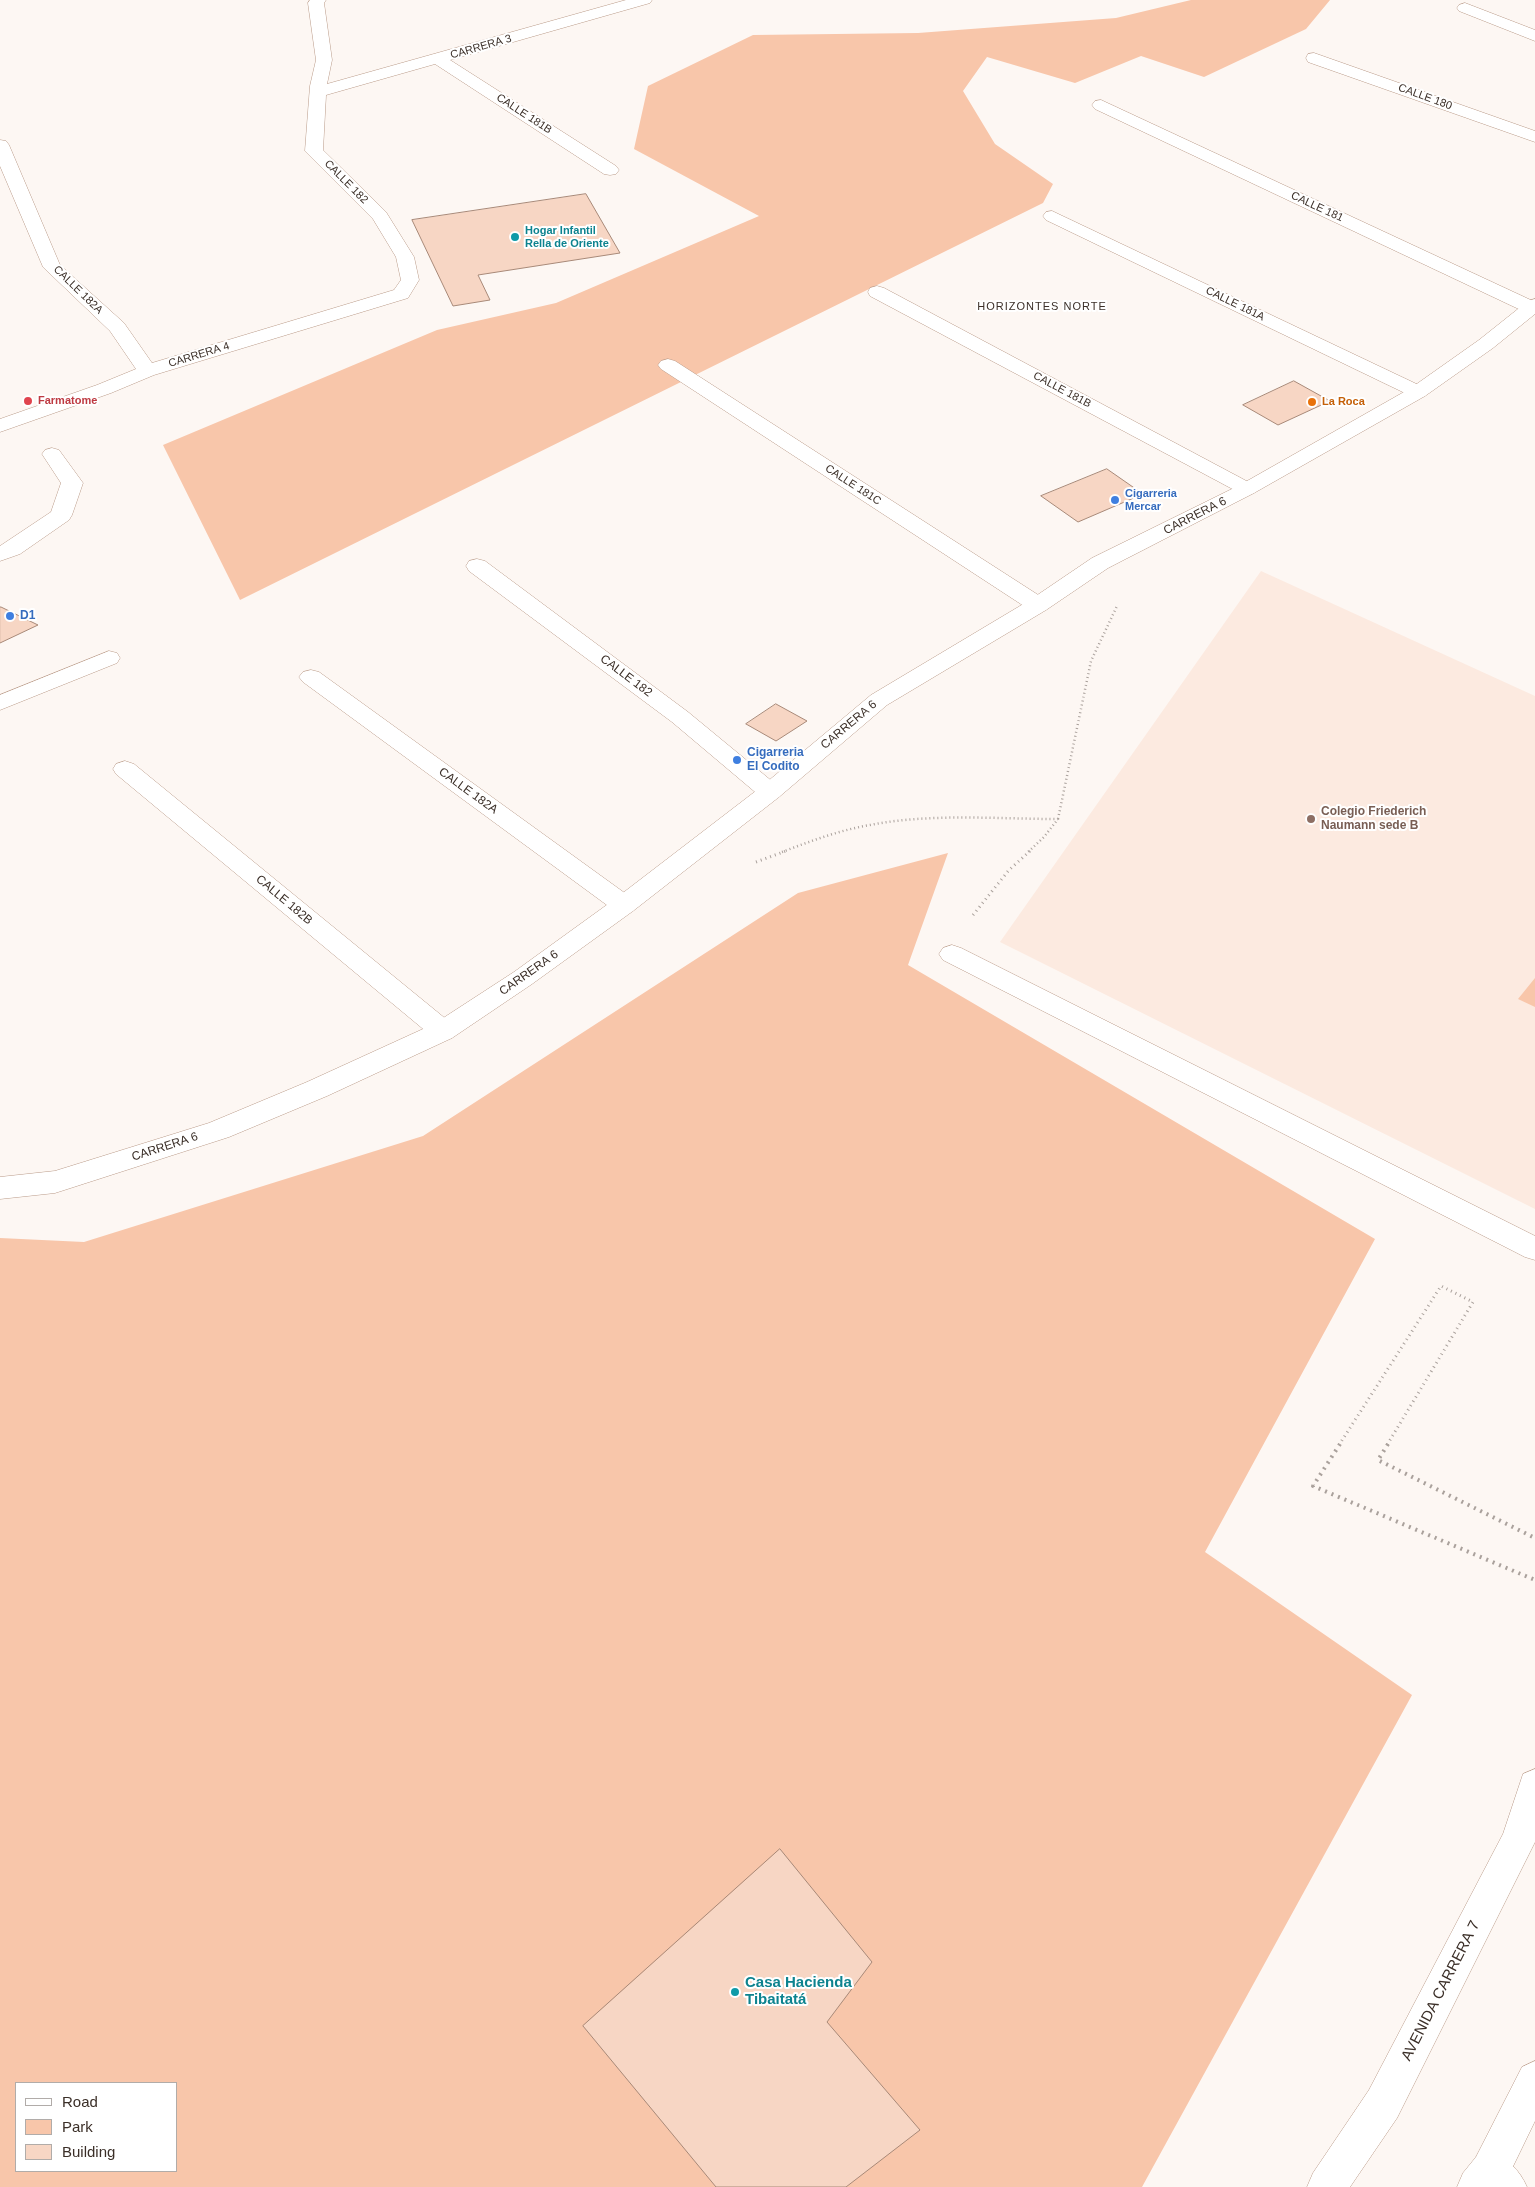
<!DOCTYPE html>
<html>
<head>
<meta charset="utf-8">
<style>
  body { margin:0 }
  #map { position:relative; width:1535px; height:2187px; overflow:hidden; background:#fdf7f3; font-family:Arial,sans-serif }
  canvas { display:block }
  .legend { position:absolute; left:15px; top:2082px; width:162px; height:90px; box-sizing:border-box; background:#fff; border:1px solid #b1aca9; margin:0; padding:6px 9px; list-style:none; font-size:15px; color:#3b2f28 }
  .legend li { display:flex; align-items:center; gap:10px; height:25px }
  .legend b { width:25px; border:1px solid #b1aca9 }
</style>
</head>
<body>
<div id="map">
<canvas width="1535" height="2187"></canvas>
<ul class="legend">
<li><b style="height:6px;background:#fff"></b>Road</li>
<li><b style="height:14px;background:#f8c6aa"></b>Park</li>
<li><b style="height:14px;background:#f7d6c4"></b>Building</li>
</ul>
</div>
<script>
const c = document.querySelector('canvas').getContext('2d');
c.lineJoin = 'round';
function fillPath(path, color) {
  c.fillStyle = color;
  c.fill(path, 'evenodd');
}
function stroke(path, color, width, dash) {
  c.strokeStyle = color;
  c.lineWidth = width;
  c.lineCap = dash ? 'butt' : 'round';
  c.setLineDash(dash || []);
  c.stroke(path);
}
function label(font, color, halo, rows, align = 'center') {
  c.font = font + ' Arial,sans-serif';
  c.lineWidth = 4;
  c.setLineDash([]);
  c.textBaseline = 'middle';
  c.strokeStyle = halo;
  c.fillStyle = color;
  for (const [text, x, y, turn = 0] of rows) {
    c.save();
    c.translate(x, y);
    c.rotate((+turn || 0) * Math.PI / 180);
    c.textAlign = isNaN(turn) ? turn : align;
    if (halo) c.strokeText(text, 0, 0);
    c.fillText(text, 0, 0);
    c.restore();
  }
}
fillPath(new Path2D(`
  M 1261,571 L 1535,696 L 1535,1209 L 1000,942 Z`), '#fceae0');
fillPath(new Path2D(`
  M 1191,0 L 1330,0 L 1306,29 L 1204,77 L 1141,56 L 1075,83 L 987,57 L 963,91 L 995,144 L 1053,184 L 1043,203 L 240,600 L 163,445 L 437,330 L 556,303 L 759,216 L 634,149 L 648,86 L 753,35 L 918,33 L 1116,18 Z
  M 948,853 L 908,965 L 1375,1239 L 1205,1552 L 1412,1695 L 1142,2187 L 0,2187 L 0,1238 L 84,1242 L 423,1136 L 798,893 ZM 16,2083 L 176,2083 L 176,2171 L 16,2171 Z
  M 1535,978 L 1535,1007 L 1518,999 Z`), '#f8c6aa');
const building = new Path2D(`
  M 586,194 L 620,253 L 478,275 L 490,300 L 453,306 L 412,220 Z
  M 1294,381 L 1330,401 L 1278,425 L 1243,405 Z
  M 1107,469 L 1143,494 L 1078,522 L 1041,496 Z
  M 0,607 L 1,607 L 38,625 L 0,643 Z
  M 776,704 L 807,721 L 776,741 L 746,724 Z
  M 780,1849 L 872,1962 L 827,2022 L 920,2130 L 846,2187 L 716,2187 L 583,2026 Z`);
fillPath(building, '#f7d6c4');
stroke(building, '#a88978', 1);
const lane = new Path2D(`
  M 1465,3 L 1535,30 L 1535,41 L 1459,11 L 1457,8 L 1459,5 Z
  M 1314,53 L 1535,131 L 1535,142 L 1308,62 L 1306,58 L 1308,54 Z
  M 1101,100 L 1535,302 L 1535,313 L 1525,312 L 1095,109 L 1092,105 L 1095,101 Z
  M 52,448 L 59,450 L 83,483 L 72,515 L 69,520 L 20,554 L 0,561 L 0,546 L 51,512 L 61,483 L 42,454 L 45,450 Z
  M 952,945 L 961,948 L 1535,1236 L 1535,1260 L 1525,1257 L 943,960 L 939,954 L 943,948 Z`);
const street = new Path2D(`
  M 310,0 L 326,0 L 324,3 L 332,60 L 327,84 L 626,0 L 652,0 L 650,3 L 450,60 L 616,166 L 619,170 L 616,174 L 610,175 L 604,174 L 435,64 L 326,95 L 323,150 L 386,212 L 414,257 L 419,280 L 408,298 L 154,375 L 111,393 L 0,432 L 0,419 L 97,385 L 136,369 L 110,331 L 43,267 L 0,166 L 0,140 L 6,141 L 9,145 L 60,265 L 124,323 L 152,363 L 394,290 L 401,280 L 396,257 L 373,219 L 305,151 L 310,86 L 316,60 L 308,3 Z
  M 1052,211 L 1425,388 L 1428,392 L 1425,396 L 1418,398 L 1411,396 L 1046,220 L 1043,216 L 1046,212 Z
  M 877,286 L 884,288 L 1254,485 L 1258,489 L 1254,493 L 1247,495 L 1240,493 L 870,296 L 868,292 L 870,288 Z
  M 668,359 L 675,361 L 1046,600 L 1049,605 L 1046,610 L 1038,612 L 1030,610 L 661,369 L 658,365 L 661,361 Z
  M 477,559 L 485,561 L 688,712 L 779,787 L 782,792 L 779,797 L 770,800 L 761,797 L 672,722 L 469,571 L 466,566 L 469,561 Z
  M 109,651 L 117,653 L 120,658 L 117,663 L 0,710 L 0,695 Z
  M 311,670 L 319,672 L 633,899 L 637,905 L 633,911 L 624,914 L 615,911 L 303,682 L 299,677 L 303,672 Z
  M 125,761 L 134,764 L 452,1024 L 456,1031 L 452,1038 L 443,1040 L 434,1038 L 116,774 L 113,769 L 116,764 Z
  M 1490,2152 C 1508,2159 1519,2169 1527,2187 L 1479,2187 L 1471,2171 L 1476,2157 Z`);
const secondary = new Path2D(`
  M 1535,299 L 1535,314 L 1493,348 L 1425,396 L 1254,493 L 1108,568 L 1046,610 L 887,705 L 779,797 L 633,911 L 532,984 L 452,1038 L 327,1096 L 229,1137 L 55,1193 L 0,1199 L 0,1177 L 55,1171 L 209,1123 L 307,1082 L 434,1024 L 514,972 L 615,899 L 761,787 L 871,695 L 1030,600 L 1092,558 L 1240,485 L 1411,388 L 1479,340 L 1528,301 Z`);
const primary = new Path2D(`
  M 1535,1769 L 1535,1842 L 1397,2118 L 1350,2187 L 1307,2187 L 1313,2173 L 1369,2090 L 1503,1834 L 1523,1774 Z
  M 1535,2061 L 1535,2121 L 1504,2185 L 1502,2187 L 1457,2187 L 1463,2173 L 1476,2157 L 1522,2067 Z`);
stroke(lane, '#ba9b89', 1);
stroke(street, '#ba9b89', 1);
stroke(secondary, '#ba9b89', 1);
stroke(primary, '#ba9b89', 1);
stroke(new Path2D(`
  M 1058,819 L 1091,661 L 1117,606
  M 782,852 C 811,841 840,830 870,825 C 931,813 996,819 1058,819 L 1044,837 L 1028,852`), '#aaa19c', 2.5, [1, 3]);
stroke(new Path2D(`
  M 756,862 L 786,851
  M 973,915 L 1009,870 L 1030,851
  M 1339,1445 L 1441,1286 L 1473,1302 L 1387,1445`), '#aaa19c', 3, [1, 4]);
stroke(new Path2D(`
  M 1340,1444 L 1313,1486 L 1535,1580
  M 1388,1444 L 1378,1460 L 1535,1538`), '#aaa19c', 4, [2, 5]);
fillPath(lane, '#fff');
fillPath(street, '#fff');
fillPath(secondary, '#fff');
fillPath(primary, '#fff');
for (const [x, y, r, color] of [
  [515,237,5,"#0f9aa8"],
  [28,401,5,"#e0444e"],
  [1312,402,5,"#e8710a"],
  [1115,500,5,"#3f7fe0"],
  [10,616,5,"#3f7fe0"],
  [737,760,5,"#3f7fe0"],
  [1311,819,5,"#8d6e63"],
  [735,1992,5,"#0f9aa8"]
]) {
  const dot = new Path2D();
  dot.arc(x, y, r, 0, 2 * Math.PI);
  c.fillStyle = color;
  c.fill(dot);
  stroke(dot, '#fff', 2);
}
label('11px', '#3b2f28', '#fff', [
  ["CARRERA 3",481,47,-16],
  ["CALLE 180",1425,97,20],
  ["CALLE 181B",524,114,33],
  ["CALLE 182",346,182,45],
  ["CALLE 181",1317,207,25],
  ["CALLE 182A",78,290,44],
  ["CALLE 181A",1235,304,26],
  ["CARRERA 4",199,355,-17],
  ["CALLE 181B",1062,390,28],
  ["CALLE 181C",853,485,33]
]);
label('bold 11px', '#0d838f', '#fff', [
  ["Hogar Infantil",525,231],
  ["Rella de Oriente",525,244]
], 'left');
c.letterSpacing = '1px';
label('11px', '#3b2f28', '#fff', [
  ["HORIZONTES NORTE",1042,307]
]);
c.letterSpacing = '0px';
label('bold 11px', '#be3a42', '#fff', [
  ["Farmatome",38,401]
], 'left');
label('bold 11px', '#c56008', '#fff', [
  ["La Roca",1322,402]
], 'left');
label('bold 11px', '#366cbe', '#fff', [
  ["Cigarreria",1125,494],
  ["Mercar",1125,507]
], 'left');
label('12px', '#3b2f28', '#fff', [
  ["CARRERA 6",1195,516,-27],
  ["CALLE 182",626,676,37],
  ["CARRERA 6",849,725,-40],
  ["CALLE 182A",468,791,36],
  ["CALLE 182B",284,900,40],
  ["CARRERA 6",529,973,-35],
  ["CARRERA 6",165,1147,-18]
]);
label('bold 12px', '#366cbe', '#fff', [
  ["D1",20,616],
  ["Cigarreria",747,753],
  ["El Codito",747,767]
], 'left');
label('bold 12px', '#785e54', '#fff', [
  ["Colegio Friederich",1321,812],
  ["Naumann sede B",1321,826]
], 'left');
label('bold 15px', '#0d838f', '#fff', [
  ["Casa Hacienda",745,1983],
  ["Tibaitatá",745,2000]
], 'left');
label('15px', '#3b2f28', '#fff', [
  ["AVENIDA CARRERA 7",1441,1991,-63]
]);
</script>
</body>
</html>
